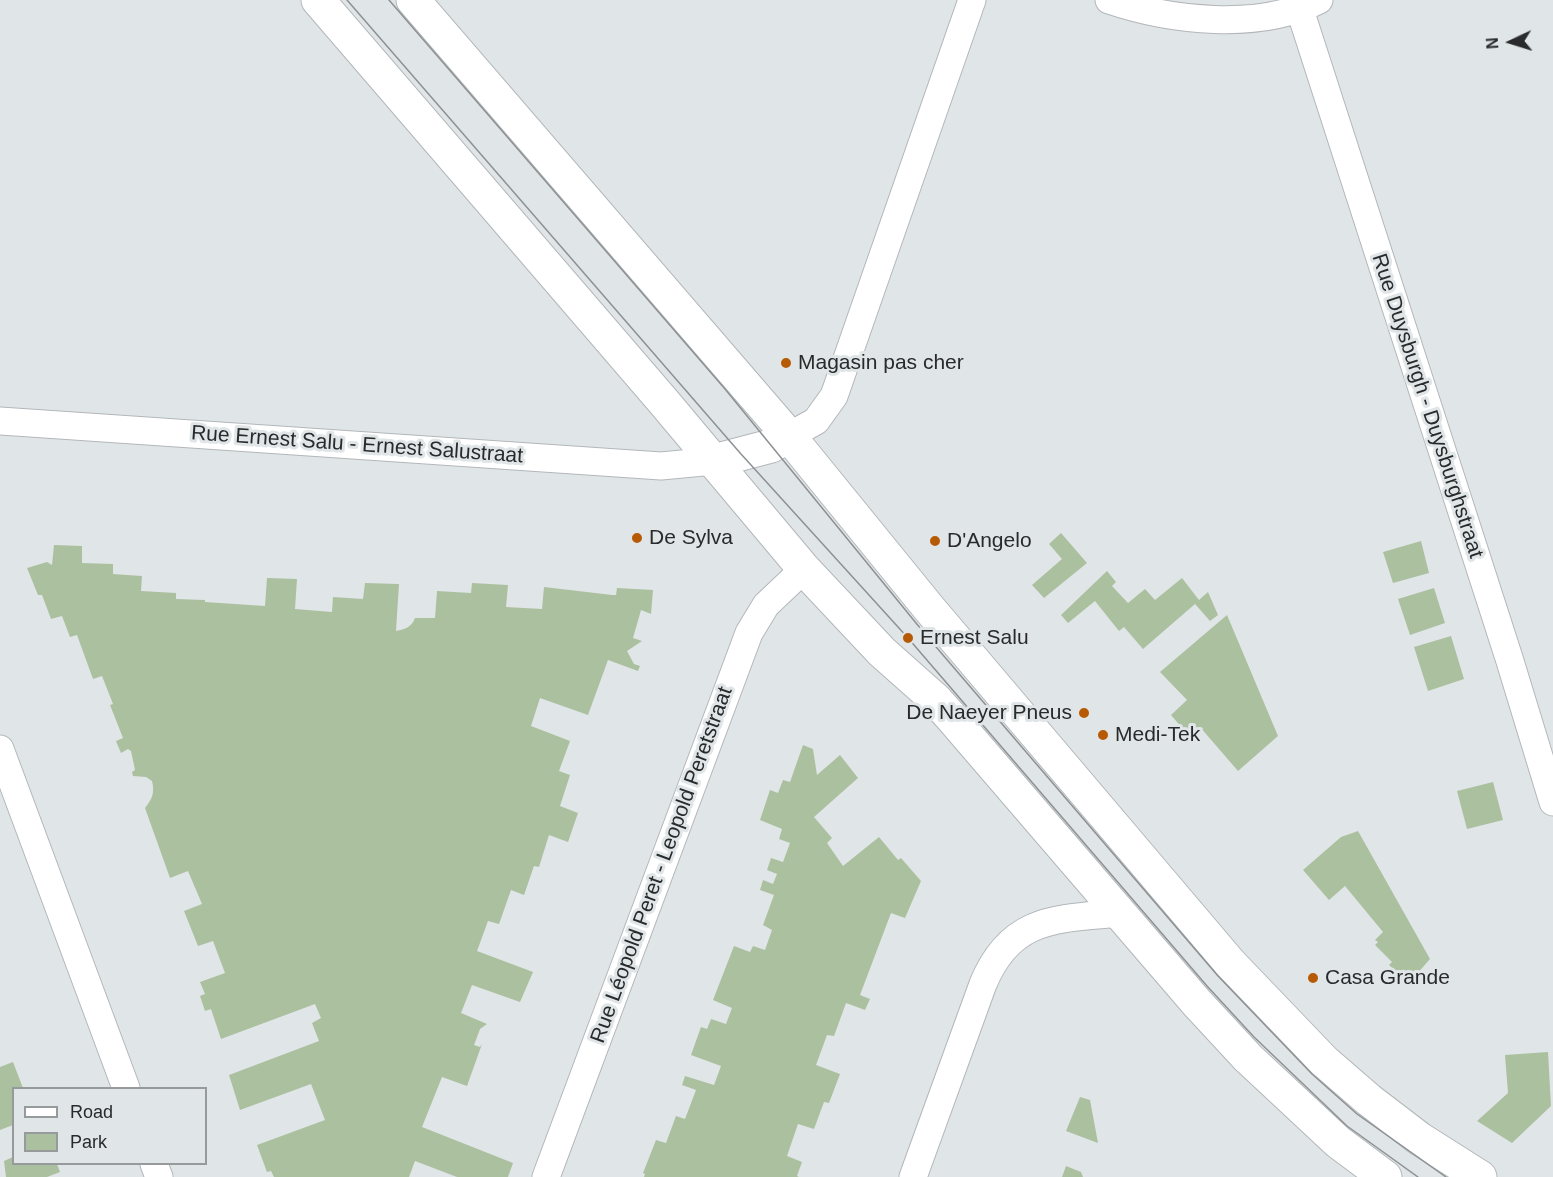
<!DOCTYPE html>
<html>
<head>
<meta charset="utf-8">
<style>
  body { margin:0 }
  #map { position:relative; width:1553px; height:1177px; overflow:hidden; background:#e0e5e8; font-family:Arial,sans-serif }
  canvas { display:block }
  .legend { position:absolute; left:12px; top:1087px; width:195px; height:78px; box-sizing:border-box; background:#e0e5e8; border:2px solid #969a9c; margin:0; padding:8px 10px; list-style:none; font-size:18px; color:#282a2b }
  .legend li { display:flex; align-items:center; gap:12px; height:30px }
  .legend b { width:30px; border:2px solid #969a9c }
  .north { position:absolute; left:1481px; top:12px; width:60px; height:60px; -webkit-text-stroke:4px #e0e5e8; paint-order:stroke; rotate:266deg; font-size:16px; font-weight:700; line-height:24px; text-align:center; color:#282a2b }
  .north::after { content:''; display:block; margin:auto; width:21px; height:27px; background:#282a2b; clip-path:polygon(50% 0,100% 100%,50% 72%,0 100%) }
</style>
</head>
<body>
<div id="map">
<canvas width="1553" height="1177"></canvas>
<ul class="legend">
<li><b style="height:8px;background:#fff"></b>Road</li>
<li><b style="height:16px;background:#abc09f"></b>Park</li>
</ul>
<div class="north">N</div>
</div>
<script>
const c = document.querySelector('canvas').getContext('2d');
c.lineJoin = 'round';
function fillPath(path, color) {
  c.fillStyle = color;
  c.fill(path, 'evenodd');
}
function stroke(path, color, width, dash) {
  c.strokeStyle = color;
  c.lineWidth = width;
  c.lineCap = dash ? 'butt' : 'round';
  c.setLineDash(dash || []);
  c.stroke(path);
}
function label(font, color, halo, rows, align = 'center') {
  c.font = font + ' Arial,sans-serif';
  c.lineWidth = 6;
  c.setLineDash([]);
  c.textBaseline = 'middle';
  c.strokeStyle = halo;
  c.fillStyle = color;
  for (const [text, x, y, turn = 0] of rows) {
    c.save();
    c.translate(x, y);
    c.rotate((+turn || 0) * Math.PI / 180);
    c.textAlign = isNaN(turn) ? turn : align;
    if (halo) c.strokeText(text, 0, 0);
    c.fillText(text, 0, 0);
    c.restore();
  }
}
fillPath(new Path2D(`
  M 1061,533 L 1087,563 L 1044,598 L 1032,585 L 1062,559 L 1049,544 Z
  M 1421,541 L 1429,573 L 1393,583 L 1383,552 Z
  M 54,545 L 82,546 L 82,563 L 113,564 L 113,574 L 142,576 L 141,591 L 176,593 L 176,599 L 205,600 L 205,602 L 265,606 L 267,578 L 297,579 L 295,609 L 332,612 L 333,597 L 363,599 L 365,583 L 399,584 L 396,631 C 405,629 412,627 415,618 L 435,618 L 437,591 L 471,593 L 472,583 L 508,585 L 506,607 L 542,609 L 544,587 L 612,595 L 616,595 L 617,588 L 653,590 L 651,614 L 641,610 L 633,638 L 642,641 L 627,651 L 634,664 L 640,666 L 638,671 L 608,660 L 588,715 L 540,698 L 531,726 L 570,741 L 559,771 L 570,775 L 560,806 L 578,813 L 568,842 L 549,835 L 539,867 L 534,866 L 524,895 L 511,890 L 499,924 L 488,921 L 477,951 L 533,972 L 520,1002 L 472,985 L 461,1013 L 487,1024 L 480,1029 L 474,1045 L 480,1047 L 482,1044 L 467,1086 L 442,1077 L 422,1127 L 513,1163 L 508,1177 L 457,1177 L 415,1161 L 409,1177 L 274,1177 L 271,1171 L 267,1172 L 257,1145 L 325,1120 L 311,1084 L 240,1110 L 229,1075 L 319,1041 L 312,1023 L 321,1018 L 315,1004 L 221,1039 L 211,1009 L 205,1011 L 200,996 L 205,994 L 200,982 L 225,973 L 213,941 L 198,946 L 184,911 L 202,904 L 188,871 L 170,878 L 145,808 C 152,799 155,793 152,781 L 146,777 L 133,776 L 132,772 L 135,770 L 131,751 L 128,749 L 121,753 L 116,741 L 123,738 L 110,705 L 113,704 L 102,676 L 93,679 L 77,635 L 70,637 L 62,616 L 51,619 L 42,595 L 38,595 L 27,568 L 47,562 L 52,565 Z
  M 1107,571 L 1116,582 L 1112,586 L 1128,603 L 1145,589 L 1155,600 L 1182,578 L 1199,600 L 1208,592 L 1218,615 L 1210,621 L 1195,604 L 1143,649 L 1124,627 L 1119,631 L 1095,601 L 1068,623 L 1061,615 Z
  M 1434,588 L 1445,623 L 1410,635 L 1398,599 Z
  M 1227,615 L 1278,736 L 1238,771 L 1200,727 L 1189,736 L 1171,715 L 1187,700 L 1160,672 Z
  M 1451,636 L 1464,679 L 1428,691 L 1414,647 Z
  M 803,745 L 813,749 L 817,775 L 840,755 L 858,778 L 814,817 L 832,838 L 827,843 L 843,866 L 879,837 L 898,860 L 901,858 L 921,881 L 905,918 L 891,913 L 860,995 L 870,999 L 865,1010 L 846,1003 L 834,1036 L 827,1035 L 816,1065 L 840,1074 L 829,1103 L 824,1102 L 814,1129 L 798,1124 L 787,1156 L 802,1162 L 797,1176 L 799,1177 L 644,1177 L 645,1174 L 643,1173 L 656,1140 L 666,1143 L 676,1116 L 685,1119 L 696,1090 L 682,1085 L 685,1076 L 714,1085 L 721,1066 L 691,1055 L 701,1027 L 707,1029 L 711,1019 L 726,1024 L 732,1008 L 713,1000 L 734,946 L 750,952 L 753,946 L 765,950 L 772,930 L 763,925 L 774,895 L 760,890 L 763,880 L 773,884 L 777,874 L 767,870 L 771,858 L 783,862 L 790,843 L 779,839 L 782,829 L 760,820 L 770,790 L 778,793 L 783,780 L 790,782 Z
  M 1493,782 L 1503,820 L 1467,829 L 1457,791 Z
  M 1358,831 L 1430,959 L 1409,983 L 1389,965 L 1392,962 L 1375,945 L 1378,942 L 1375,940 L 1383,932 L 1345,886 L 1329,900 L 1303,870 L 1341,837 Z
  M 1548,1052 L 1551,1106 L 1512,1143 L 1477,1121 L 1508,1093 L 1505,1055 Z
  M 13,1062 L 23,1088 L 14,1088 L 13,1125 L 0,1130 L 0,1067 Z
  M 1080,1097 L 1090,1100 L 1098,1143 L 1066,1131 Z
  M 13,1157 L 14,1164 L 57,1164 L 60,1172 L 47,1177 L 6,1177 L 4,1161 Z
  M 1066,1166 L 1081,1172 L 1083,1177 L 1062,1177 Z`), '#abc09f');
const minor = new Path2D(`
  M 1109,0 C 1171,21 1259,31 1319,0
  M 1300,10 L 1509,658 L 1553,802
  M 0,421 L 661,466 L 714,461
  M 789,436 L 816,421 L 834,396 L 972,0
  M 0,749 L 126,1088
  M 154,1164 L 159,1177
  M 546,1177 L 749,633 L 766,605 L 804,569
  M 913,1177 L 983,984 C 1011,916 1057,919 1121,913`);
const secondary = new Path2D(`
  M 714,461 L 771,446 L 789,436`);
const primary = new Path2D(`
  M 318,0 L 663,401 L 804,569 L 882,652 L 935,699 L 952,718 L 1197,1003 L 1248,1058 L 1338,1142 L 1385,1177
  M 413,0 L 789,436 L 928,607 L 1230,963 L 1324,1061 L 1369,1100 L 1420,1139 L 1480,1177`);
stroke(minor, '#b3b7ba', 29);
stroke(secondary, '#b3b7ba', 35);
stroke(primary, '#b3b7ba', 35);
stroke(minor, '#fff', 27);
stroke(secondary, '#fff', 33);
stroke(primary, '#fff', 33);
stroke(new Path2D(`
  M 347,0 L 741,454 L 908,638 L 1207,986 L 1254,1037 L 1347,1126 L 1418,1177
  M 389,0 L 725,389 L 925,634 L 1218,976 L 1312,1074 L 1357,1114 L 1446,1177`), '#8d9193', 1.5);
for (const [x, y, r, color] of [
  [786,363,6,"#b75a06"],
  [637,538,6,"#b75a06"],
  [935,541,6,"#b75a06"],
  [908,638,6,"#b75a06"],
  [1084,713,6,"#b75a06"],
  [1103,735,6,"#b75a06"],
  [1313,978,6,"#b75a06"]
]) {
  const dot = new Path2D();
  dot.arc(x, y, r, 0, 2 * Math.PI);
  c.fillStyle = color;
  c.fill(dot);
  stroke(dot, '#e0e5e8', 2);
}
label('21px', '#282a2b', '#e0e5e8', [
  ["Magasin pas cher",798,363],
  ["De Sylva",649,538],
  ["D'Angelo",947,541],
  ["Ernest Salu",920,638],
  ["De Naeyer Pneus",1072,713,"right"],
  ["Medi-Tek",1115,735],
  ["Casa Grande",1325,978]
], 'left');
label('21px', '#282a2b', '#e0e5e8', [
  ["Rue Duysburgh - Duysburghstraat",1427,406,72],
  ["Rue Ernest Salu - Ernest Salustraat",357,445,4],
  ["Rue Léopold Peret - Leopold Peretstraat",662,865,-70]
]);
</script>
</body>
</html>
